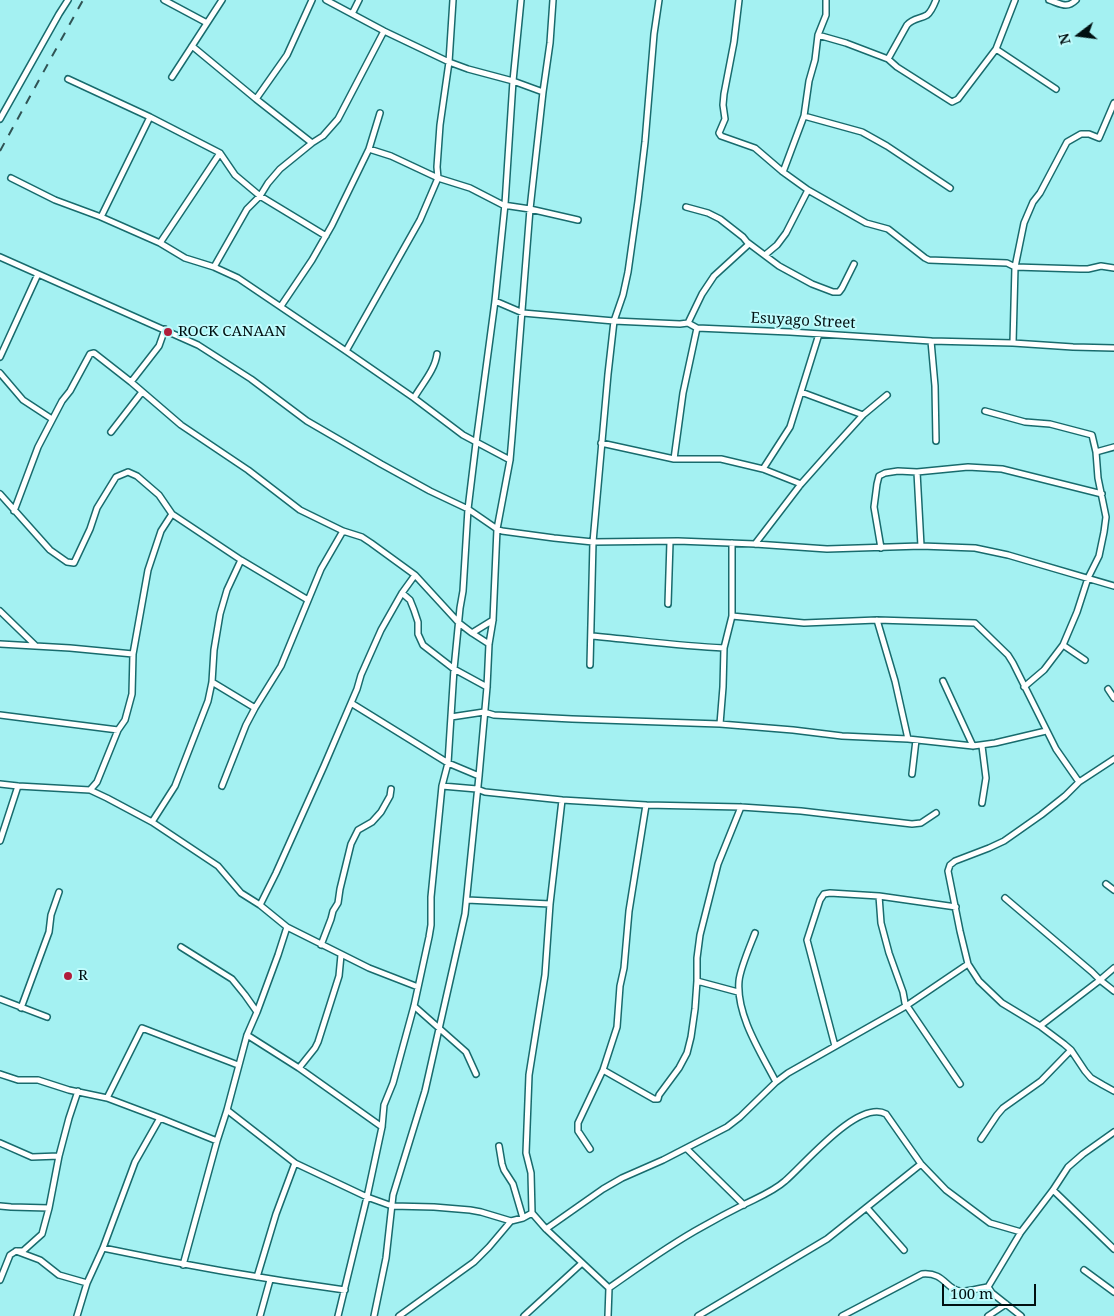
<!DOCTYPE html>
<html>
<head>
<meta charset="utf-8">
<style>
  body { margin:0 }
  #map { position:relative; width:1114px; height:1316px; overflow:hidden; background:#a4f1f2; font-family:"Noto Serif",serif }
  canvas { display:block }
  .north { position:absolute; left:1054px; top:10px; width:50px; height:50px; -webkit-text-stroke:4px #bffbfc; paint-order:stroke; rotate:255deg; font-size:14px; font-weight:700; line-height:20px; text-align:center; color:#001011 }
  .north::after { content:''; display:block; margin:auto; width:18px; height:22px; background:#001011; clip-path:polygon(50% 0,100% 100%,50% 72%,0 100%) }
  .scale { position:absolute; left:942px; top:1284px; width:94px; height:22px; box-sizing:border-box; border:2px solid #001011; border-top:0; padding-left:6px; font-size:15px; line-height:18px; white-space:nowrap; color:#001011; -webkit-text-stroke:4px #bffbfc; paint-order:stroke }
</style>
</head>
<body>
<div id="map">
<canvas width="1114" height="1316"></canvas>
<div class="north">N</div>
<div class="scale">100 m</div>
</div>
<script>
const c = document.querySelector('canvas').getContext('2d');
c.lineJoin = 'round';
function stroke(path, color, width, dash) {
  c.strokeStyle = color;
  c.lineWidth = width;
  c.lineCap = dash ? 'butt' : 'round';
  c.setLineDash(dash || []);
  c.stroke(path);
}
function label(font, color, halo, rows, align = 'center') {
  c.font = font + ' "Noto Serif",serif';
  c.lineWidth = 4;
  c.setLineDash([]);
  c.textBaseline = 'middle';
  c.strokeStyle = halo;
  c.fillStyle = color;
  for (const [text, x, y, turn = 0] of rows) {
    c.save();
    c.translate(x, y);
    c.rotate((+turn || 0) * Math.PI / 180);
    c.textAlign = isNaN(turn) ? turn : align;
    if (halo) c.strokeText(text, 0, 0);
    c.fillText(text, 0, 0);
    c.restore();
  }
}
const minor = new Path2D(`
  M 164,0 L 207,23
  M 326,0 L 384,31 L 449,62 L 468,69 L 513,81 L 543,92
  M 739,0 L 734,42 L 724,94 L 723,105 L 725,119 L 719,133 L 721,136 L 755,148 L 783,172 L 808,190 L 866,223 L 888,229 L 925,258 L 929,260 L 1007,263 L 1015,267 L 1080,269 L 1088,269 L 1101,266 L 1114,268
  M 1049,0 C 1061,4 1067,9 1076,0
  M 352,14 L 359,0
  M 818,35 L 846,43 L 888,59 L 897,67 L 952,102 L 958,99 L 996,49 L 1015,0
  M 192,46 L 256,99 L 312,143
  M 996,49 L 1056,89
  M 888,59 L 907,25 C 913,18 920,19 927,15 C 931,12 934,5 936,0
  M 172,77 L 222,0
  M 68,79 L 150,117 L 220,153 L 235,175 L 260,196 L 326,236
  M 256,99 L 287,55 L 312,0
  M 804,116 L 862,132 L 887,146 L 950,188
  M 0,119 L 59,14 L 68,0
  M 369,149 L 380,113
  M 783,172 L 804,116 L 809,81 L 815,60 L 818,35 L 826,15 L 826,0
  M 11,178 L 55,200 L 101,217 L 160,243 L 185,258 L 214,267 L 238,278 L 346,351 L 414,398 L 463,435 L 510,460
  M 686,207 L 708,213 L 720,219 L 743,237 L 747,242 L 779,266 L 812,284 L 833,292 L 839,292 L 842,288 L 854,264
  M 101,217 L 150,117
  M 160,243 L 220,153
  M 765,255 L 777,245 L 786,233 L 808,190
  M 0,257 L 198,345 L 251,379 L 307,421 L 381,464 L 430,491 L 468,509 L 497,529 L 502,531 L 554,538 L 593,542 L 678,541 L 755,544 L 827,549 L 921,546 L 975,548 L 1008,555 L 1114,586
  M 214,267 L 247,209 L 260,196 L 268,183 L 280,169 L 312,143 L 323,136 L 338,119 L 384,31
  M 495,301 L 523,313 L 614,321 L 680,324 L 688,323 L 697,328 L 790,332 L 931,341 L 1013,343 L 1073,347 L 1114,348
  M 281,306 L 312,260 L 332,225 L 369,149 L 391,156 L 438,178 L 470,188 L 503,205 L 530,209 L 578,220
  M 688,323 L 702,294 L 714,276 L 749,244
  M 931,341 L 935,386 L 936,441
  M 1013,343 L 1015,267 L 1024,223 L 1033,202 L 1040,193 L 1067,142 L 1081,134 L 1089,134 L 1099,138 L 1114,103
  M 346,351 L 420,220 L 438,178 L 437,167 L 440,125 L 449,62 L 453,0
  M 0,357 L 38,274
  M 0,373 L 23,400 L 52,419
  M 131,382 L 159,346 L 165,329
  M 801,392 L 863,415
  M 414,398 C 422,384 435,370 437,354
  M 985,411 L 1025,422 L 1050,424 L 1092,435 L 1096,452 L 1098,478 L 1106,517 L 1104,532 L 1099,556 L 1088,578 L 1077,612 L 1063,645 L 1044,670 L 1024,687
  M 111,432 L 142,392
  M 601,443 L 674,459 L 721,459 L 763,469 L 801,484
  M 1096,452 L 1114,447
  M 674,459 L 683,393 L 697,328
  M 763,469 L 790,427 L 819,334
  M 917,472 L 921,546
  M 0,494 L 50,550 L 67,562 L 74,563 L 90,529 L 97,508 L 116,477 L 128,472 L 137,476 L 159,495 L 172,514 L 241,560 L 308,600
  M 14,511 L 38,447 L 62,401 L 70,391 L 90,354 L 94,353 L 131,382 L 181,425 L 248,470 L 300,510 L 343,531 L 362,537 L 371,543 L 415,575 L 459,623 L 472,633 L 489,644
  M 755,544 L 801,484 L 833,448 L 863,415 L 887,395
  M 881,548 L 874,507 L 877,484 L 879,476 L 885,473 L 898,471 L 917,472 L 968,467 L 1002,469 L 1102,494
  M 402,593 L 410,600 L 414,610 L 418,622 L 418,634 L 423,645 L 454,669 L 487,687
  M 668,604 L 670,542
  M 0,611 L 35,645
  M 732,616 L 804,623 L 877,620 L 975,623 L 1008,655 L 1013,663 L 1056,749 L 1079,782
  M 877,620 L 895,681 L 908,739
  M 472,633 L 493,620
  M 591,636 C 636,640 680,646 724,648
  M 0,644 L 70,648 L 133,654
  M 1063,645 L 1085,660
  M 590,665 L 593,542 L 608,374 L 614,321 L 623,295 L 628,272 L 638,201 L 645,142 L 654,34 L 659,0
  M 943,681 L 973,746
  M 212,682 L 255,708
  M 1108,689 L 1114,698
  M 351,703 L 448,763 L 479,776
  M 0,715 L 118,730
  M 451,717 L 484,712 L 494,715 L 572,719 L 720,724 L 793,730 L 842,736 L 908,739 L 973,746 L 995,743 L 1046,731
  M 720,724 L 723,687 L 724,648 L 732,616 L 732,543
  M 1114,759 L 1079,782 L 1065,796 L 1041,815 L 1004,841 L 989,848 L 955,861 L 950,865 L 948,871 L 960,931 L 968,964 L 979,981 L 1002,1003 L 1040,1026 L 1064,1044 L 1071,1050 L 1085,1071 L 1091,1078 L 1103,1085 L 1114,1091
  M 912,774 L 916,740
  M 0,784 L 18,786 L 90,790 L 107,798 L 152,822 L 218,866 L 241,893 L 260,905 L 287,927 L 278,955 L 257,1012
  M 222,786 L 246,725 L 255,708 L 281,666 L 321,569 L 343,531
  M 442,786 L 477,789 L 485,792 L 562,800 L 646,805 L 741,807 L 801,811 L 912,824 L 921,823 L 936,813
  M 90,790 L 97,782 L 118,730 L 125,720 L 132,694 L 133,654 L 148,570 L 161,531 L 172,514
  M 982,803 L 986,778 L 982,746
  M 152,822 L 175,786 L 208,701 L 212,682 L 214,650 L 220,614 L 227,590 L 241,560
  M 0,841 L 18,786
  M 1106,884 L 1114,890
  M 879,896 L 881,923 L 889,953 L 903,992 L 905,1003 L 960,1084
  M 1005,898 L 1092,972 L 1100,980 L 1114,968
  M 467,900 L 550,904
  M 260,905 L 276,873 L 324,766 L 357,689 L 361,675 L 381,630 L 402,593 L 415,575
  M 287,927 L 369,968 L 418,987
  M 755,933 C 750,946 740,969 739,981 C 736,1015 761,1053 776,1082
  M 321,945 L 331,919 L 333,911 L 338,903 L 340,889 L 351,844 L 358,830 L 372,822 L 381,812 L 390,796 L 391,789
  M 181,947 L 232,979 L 245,995 L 257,1012 L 247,1035 L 227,1110 L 217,1141 L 183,1265
  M 697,981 L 738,992
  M 0,999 L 47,1017
  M 414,1006 L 466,1052 L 476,1074
  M 21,1008 L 49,932 L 51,915 L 59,892
  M 1040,1026 L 1100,980 L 1114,991
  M 247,1035 L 299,1068 L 382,1127
  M 835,1046 L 807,940 L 820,900 L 824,894 L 830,893 L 879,896 L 956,907
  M 299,1068 L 315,1048 L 318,1042 L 339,976 L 341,955
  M 603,1070 L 654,1099 L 658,1099 L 659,1095 L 679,1068 L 687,1053 L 691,1037 L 695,1009 L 697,981 L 697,958 L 700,935 L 718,864 L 741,807
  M 0,1074 L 18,1080 L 38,1080 L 69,1090 L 107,1098 L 160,1118 L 217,1141
  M 107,1098 L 142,1028 L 238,1065
  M 227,1110 L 295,1163 L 367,1197 L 392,1206 L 434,1207 L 470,1210 L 481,1212 L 511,1221
  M 981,1139 L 997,1115 L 1003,1108 L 1041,1081 L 1071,1050
  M 0,1143 L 32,1157 L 59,1156
  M 499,1146 L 502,1164 L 504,1170 L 513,1184 L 523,1218
  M 590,1149 L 578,1131 L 578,1123 L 603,1070 L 617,1027 L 620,986 L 624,968 L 629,911 L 646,805
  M 687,1149 L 744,1205
  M 1053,1190 L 1114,1249
  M 0,1206 L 11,1207 L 49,1208
  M 867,1208 L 904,1250
  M 532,1213 L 546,1229 L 609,1288
  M 546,1229 L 603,1189 L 622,1178 L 663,1160 L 727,1127 L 740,1117 L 776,1082 L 788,1073 L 906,1006 L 968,964
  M 103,1248 C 183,1265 264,1279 345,1290
  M 16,1251 L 23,1251 L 42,1234 L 49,1208 L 59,1156 L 69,1118 L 78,1091
  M 1084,1270 L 1114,1292
  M 257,1277 L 276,1214 L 295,1163
  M 0,1280 L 10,1255 L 16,1251 L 40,1260 L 59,1275 L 87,1283
  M 77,1316 L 87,1283 L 103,1248 L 135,1162 L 160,1118
  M 260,1316 L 270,1280
  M 338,1316 L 367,1197 L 382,1127 L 384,1105 L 393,1083 L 414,1006 L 429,937 L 431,925 L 431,897 L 442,786 L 448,763 L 454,669 L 460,608 L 463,591 L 468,509 L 476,443 L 495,301 L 505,204 L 513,81 L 521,0
  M 374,1316 L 386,1258 L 393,1195 L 425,1091 L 465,914 L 479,776 L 487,687 L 489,644 L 493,620 L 497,529 L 510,460 L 512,437 L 530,209 L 543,92 L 550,43 L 553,0
  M 399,1316 L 474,1262 L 489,1247 L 511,1221 L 523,1218 L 532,1213 L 531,1173 L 526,1153 L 529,1075 L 545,975 L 550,904 L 562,800
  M 524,1316 L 582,1263
  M 608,1316 L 609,1288 C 639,1267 669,1245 702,1227 C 716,1219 731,1211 745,1204 C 759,1197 774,1191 785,1181 C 804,1165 858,1099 886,1114 L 921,1164 L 946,1190 L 990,1223 L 1021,1232
  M 698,1316 L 827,1239 L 921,1164
  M 842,1316 L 922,1274 C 945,1272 945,1289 960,1291 C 968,1292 979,1288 988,1287
  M 988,1316 L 1006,1304
  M 1021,1316 L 992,1293 L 988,1287 L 1021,1232 L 1053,1190 L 1068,1167 L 1083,1154 L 1114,1132`);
stroke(minor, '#186b6d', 8);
stroke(minor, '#fff', 5);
stroke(new Path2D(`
  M 0,151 L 83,0`), '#305354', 2, [9, 9]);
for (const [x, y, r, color] of [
  [168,332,5,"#b01d3b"],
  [68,976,5,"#b01d3b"]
]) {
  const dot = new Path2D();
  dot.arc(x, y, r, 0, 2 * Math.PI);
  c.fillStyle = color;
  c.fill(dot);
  stroke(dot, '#bffbfc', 2);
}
label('15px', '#001011', '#bffbfc', [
  ["Esuyago Street",803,321,3]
]);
label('15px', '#001011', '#bffbfc', [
  ["ROCK CANAAN",178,332],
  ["R",78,976]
], 'left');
</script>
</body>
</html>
